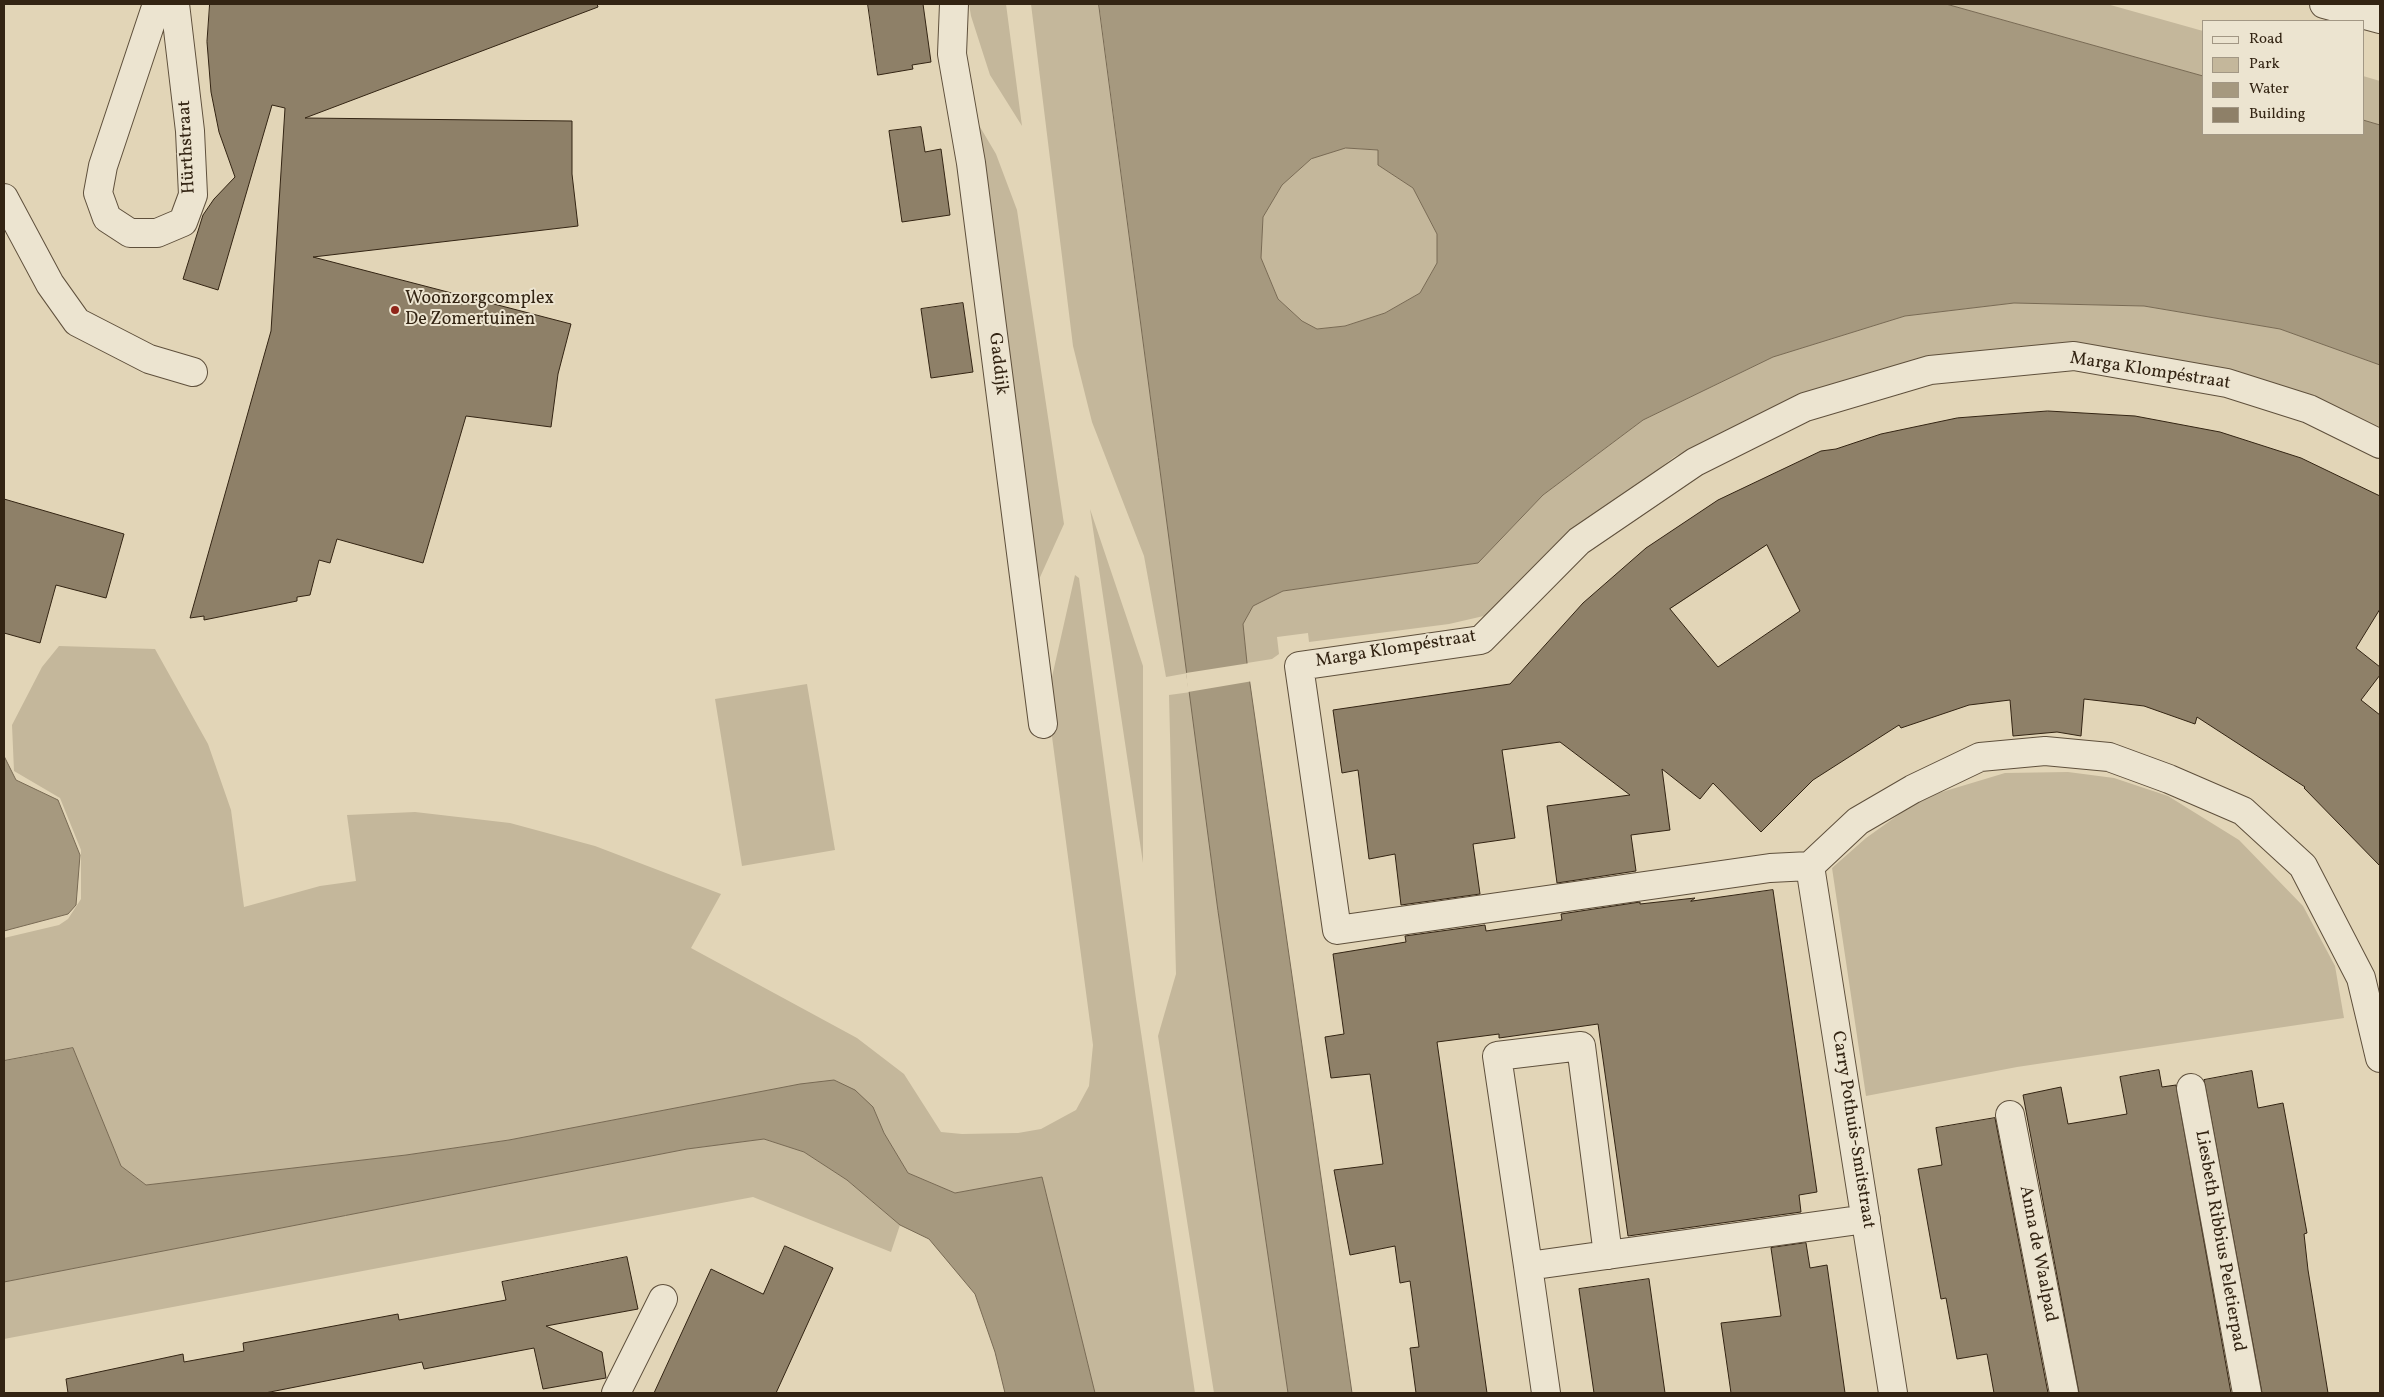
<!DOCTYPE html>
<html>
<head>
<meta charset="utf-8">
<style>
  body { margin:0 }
  #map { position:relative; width:2384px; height:1397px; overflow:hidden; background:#e2d5b7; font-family:Vollkorn,serif }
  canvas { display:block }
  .frame { position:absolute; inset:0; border:5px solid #332413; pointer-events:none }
  .legend { position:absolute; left:2202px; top:20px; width:162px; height:115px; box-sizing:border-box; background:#ece4d0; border:1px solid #a29784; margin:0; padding:6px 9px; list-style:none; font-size:15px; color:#332413 }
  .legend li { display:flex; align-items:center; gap:10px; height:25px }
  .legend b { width:25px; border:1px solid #a29784 }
</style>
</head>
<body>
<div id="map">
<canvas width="2384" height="1397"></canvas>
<div class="frame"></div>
<ul class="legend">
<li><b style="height:6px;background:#ece4d0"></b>Road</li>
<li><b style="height:14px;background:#c4b79b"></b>Park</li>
<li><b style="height:14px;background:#a6997f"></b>Water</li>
<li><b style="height:14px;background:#8e8068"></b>Building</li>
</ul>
</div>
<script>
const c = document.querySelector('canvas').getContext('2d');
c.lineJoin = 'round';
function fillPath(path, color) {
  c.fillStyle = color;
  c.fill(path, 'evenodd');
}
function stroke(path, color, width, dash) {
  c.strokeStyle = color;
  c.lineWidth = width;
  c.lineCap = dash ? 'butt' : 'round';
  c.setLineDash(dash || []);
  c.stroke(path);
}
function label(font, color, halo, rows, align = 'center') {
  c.font = font + ' Vollkorn,serif';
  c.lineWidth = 4;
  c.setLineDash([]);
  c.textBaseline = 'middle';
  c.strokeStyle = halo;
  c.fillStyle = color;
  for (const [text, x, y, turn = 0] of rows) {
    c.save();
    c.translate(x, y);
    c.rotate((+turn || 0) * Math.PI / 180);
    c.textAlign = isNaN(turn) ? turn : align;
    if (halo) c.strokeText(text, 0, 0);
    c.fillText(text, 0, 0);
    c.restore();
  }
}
fillPath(new Path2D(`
  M 969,4 L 1006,4 L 1022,126 L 990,75 L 971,16 Z
  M 1031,4 L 1099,4 L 1188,673 L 1166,677 L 1144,556 L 1092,422 L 1073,346 Z
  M 1946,4 L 2107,4 L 2203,31 L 2203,76 Z
  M 2363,76 L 2380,81 L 2380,125 L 2363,120 Z
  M 957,88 L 996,154 L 1017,210 L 1064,524 L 1032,595 Z
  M 1346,148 L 1378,150 L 1378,165 L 1413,188 L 1437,234 L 1437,263 L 1420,293 L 1385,313 L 1345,326 L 1316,329 L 1302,321 L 1278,299 L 1261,258 L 1263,217 L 1282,185 L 1311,159 Z
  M 2014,303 L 2144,306 L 2280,329 L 2380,365 L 2380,427 L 2255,377 L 2119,350 L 1788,400 L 1674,457 L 1562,544 L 1488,615 L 1449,624 L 1309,642 L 1308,633 L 1277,637 L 1279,654 L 1272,659 L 1247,663 L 1243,624 L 1253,606 L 1283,591 L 1478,563 L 1543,495 L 1643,420 L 1773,357 L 1905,316 Z
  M 1090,509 L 1143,666 L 1143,863 Z
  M 1075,575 L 1079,578 L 1136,999 L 1195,1393 L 1095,1393 L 1042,1177 L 955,1193 L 908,1173 L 884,1133 L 873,1107 L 800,1084 L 509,1140 L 406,1155 L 146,1185 L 121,1166 L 73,1048 L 4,1061 L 4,938 L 59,925 L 68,919 L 81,899 L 81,850 L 60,798 L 14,771 L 12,725 L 42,667 L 59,646 L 155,649 L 208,744 L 231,810 L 244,907 L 320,886 L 356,881 L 347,815 L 415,812 L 510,823 L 595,846 L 721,894 L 691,948 L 857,1038 L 904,1074 L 941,1132 L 962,1134 L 1018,1133 L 1041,1129 L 1076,1110 L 1089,1086 L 1093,1045 L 1047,699 Z
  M 807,684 L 835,850 L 742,866 L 715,699 Z
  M 1191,692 L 1218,911 L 1288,1393 L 1214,1393 L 1158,1036 L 1176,974 L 1169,695 Z
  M 2068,772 L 2114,778 L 2168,796 L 2239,840 L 2303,906 L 2335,966 L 2344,1018 L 2017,1067 L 1866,1096 L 1832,868 L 1866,838 L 1922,798 L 2005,773 Z
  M 764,1139 L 804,1152 L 847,1180 L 900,1225 L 891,1252 L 753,1197 L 4,1339 L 4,1282 L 687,1149 Z`), '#c4b79b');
const water = new Path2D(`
  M 1099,4 L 1946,4 L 2203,76 L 2203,134 L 2363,134 L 2363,120 L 2380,125 L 2380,365 L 2280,329 L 2144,306 L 2014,303 L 1905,316 L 1773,357 L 1643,420 L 1543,495 L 1478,563 L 1283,591 L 1253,606 L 1243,624 L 1247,663 L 1352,1393 L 1288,1393 L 1218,911 ZM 1346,148 L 1378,150 L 1378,165 L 1413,188 L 1437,234 L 1437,263 L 1420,293 L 1385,313 L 1345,326 L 1317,329 L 1302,321 L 1278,299 L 1261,258 L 1263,217 L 1282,185 L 1311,159 Z
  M 4,756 L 16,780 L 58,800 L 80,855 L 76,905 L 68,914 L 4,931 Z
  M 73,1048 L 121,1166 L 146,1185 L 406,1155 L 509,1140 L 800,1084 L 834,1080 L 855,1090 L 873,1107 L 884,1133 L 908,1173 L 955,1193 L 1042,1177 L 1095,1393 L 1005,1393 L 995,1352 L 975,1294 L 929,1239 L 900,1225 L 847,1180 L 804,1152 L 764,1139 L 687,1149 L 4,1282 L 4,1061 Z`);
fillPath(water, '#a6997f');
stroke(water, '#786a54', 1);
fillPath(new Path2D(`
  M 1250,663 L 1253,681 L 1188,692 L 1186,673 Z`), '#e2d5b7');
const building = new Path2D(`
  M 210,4 L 597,4 L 598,7 L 305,118 L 572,121 L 572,174 L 578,226 L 313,257 L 571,324 L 558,374 L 551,427 L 466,416 L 423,563 L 337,539 L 330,563 L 319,560 L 310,595 L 297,597 L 297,601 L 204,620 L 204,616 L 190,618 L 271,331 L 285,108 L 272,105 L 218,290 L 183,279 L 203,215 L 214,199 L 235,177 L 219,132 L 211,92 L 207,42 Z
  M 868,4 L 923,4 L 931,62 L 912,65 L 913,69 L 878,75 Z
  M 921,127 L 925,152 L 941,149 L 950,215 L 902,222 L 889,131 Z
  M 963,303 L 973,372 L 931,378 L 921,309 Z
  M 2048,411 L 2135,416 L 2220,432 L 2301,458 L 2380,496 L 2380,609 L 2356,648 L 2380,667 L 2380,675 L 2361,700 L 2380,715 L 2380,866 L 2304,788 L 2305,787 L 2197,717 L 2195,724 L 2144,706 L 2084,699 L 2081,736 L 2057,732 L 2013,736 L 2010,700 L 1969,705 L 1901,728 L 1899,725 L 1813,780 L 1761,832 L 1713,783 L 1700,799 L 1662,769 L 1670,830 L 1631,835 L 1636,871 L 1557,883 L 1547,806 L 1630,795 L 1560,742 L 1502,750 L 1515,838 L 1473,844 L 1480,894 L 1401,905 L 1395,854 L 1369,859 L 1358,770 L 1342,773 L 1333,710 L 1510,684 L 1583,603 L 1646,548 L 1718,500 L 1821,451 L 1836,449 L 1881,434 L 1957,418 ZM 1767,545 L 1800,611 L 1718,667 L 1670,609 Z
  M 4,499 L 124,534 L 106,598 L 56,585 L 40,643 L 4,633 Z
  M 1773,890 L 1817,1192 L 1799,1195 L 1801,1212 L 1628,1236 L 1598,1024 L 1499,1038 L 1499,1034 L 1437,1042 L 1487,1393 L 1416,1393 L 1410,1348 L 1419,1347 L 1410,1281 L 1400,1283 L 1395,1246 L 1350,1255 L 1334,1170 L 1383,1164 L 1370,1074 L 1331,1078 L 1325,1037 L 1344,1034 L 1333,954 L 1406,942 L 1405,936 L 1485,925 L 1486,931 L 1562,920 L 1561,914 L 1640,902 L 1640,904 L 1695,898 L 1691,901 Z
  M 2159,1070 L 2162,1087 L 2176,1085 L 2231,1393 L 2079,1393 L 2023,1095 L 2061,1087 L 2068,1124 L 2127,1114 L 2120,1077 Z
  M 2252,1071 L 2258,1108 L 2283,1103 L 2307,1233 L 2304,1234 L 2308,1270 L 2328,1393 L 2262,1393 L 2204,1080 Z
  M 1995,1118 L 2048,1393 L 1994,1393 L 1987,1354 L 1957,1359 L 1946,1298 L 1941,1299 L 1918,1169 L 1942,1165 L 1936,1128 Z
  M 1806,1243 L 1810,1268 L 1827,1265 L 1845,1393 L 1731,1393 L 1721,1323 L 1781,1316 L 1771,1248 Z
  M 785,1246 L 833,1268 L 776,1393 L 654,1393 L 711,1269 L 763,1294 Z
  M 627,1257 L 638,1309 L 546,1326 L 602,1352 L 606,1378 L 543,1389 L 534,1348 L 424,1369 L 422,1362 L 265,1393 L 68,1393 L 66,1379 L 183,1354 L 184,1362 L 244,1351 L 243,1343 L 398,1314 L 399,1320 L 506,1300 L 502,1282 Z
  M 1649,1279 L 1665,1393 L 1594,1393 L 1579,1289 Z`);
fillPath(building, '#8e8068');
stroke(building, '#332413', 1);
const minor = new Path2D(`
  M 157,4 L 103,166 L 98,193 L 107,218 L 130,233 L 157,233 L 183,222 L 193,195 L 190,131 L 175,4
  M 954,4 L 952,54 L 971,163 L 1043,724
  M 2324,4 L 2380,19
  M 4,198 L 50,284 L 77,322 L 149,359 L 193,372
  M 1810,866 L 1770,868 L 1337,930 L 1299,666 L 1481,640 L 1579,541 L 1695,462 L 1805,407 L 1930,370 L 2074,356 L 2227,383 L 2309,409 L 2380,444
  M 1810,866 L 1858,821 L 1913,789 L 1980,757 L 2045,751 L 2109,757 L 2169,779 L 2243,811 L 2303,866 L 2361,978 L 2380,1058
  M 1810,866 L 1893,1393
  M 2191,1088 L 2247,1393
  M 2010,1115 L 2064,1393
  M 1528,1266 L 1497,1056 L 1581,1046 L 1608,1255
  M 616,1393 L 663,1299
  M 1546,1393 L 1528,1266 L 1866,1219`);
stroke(minor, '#5f503c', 30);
stroke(minor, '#ece4d0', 28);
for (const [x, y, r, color] of [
  [395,310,5,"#8f2418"]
]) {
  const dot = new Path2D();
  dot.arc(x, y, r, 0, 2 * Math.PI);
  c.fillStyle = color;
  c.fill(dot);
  stroke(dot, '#ece4d0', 2);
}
label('18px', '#332413', '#ece4d0', [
  ["Hürthstraat",188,147,-93],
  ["Gaddijk",997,364,83],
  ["Marga Klompéstraat",2150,372,9],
  ["Marga Klompéstraat",1396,650,-9],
  ["Carry Pothuis-Smitstraat",1852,1130,81],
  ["Liesbeth Ribbius Peletierpad",2219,1241,80],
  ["Anna de Waalpad",2037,1254,79]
]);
label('18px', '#332413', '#ece4d0', [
  ["Woonzorgcomplex",405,300],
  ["De Zomertuinen",405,321]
], 'left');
</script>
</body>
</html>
